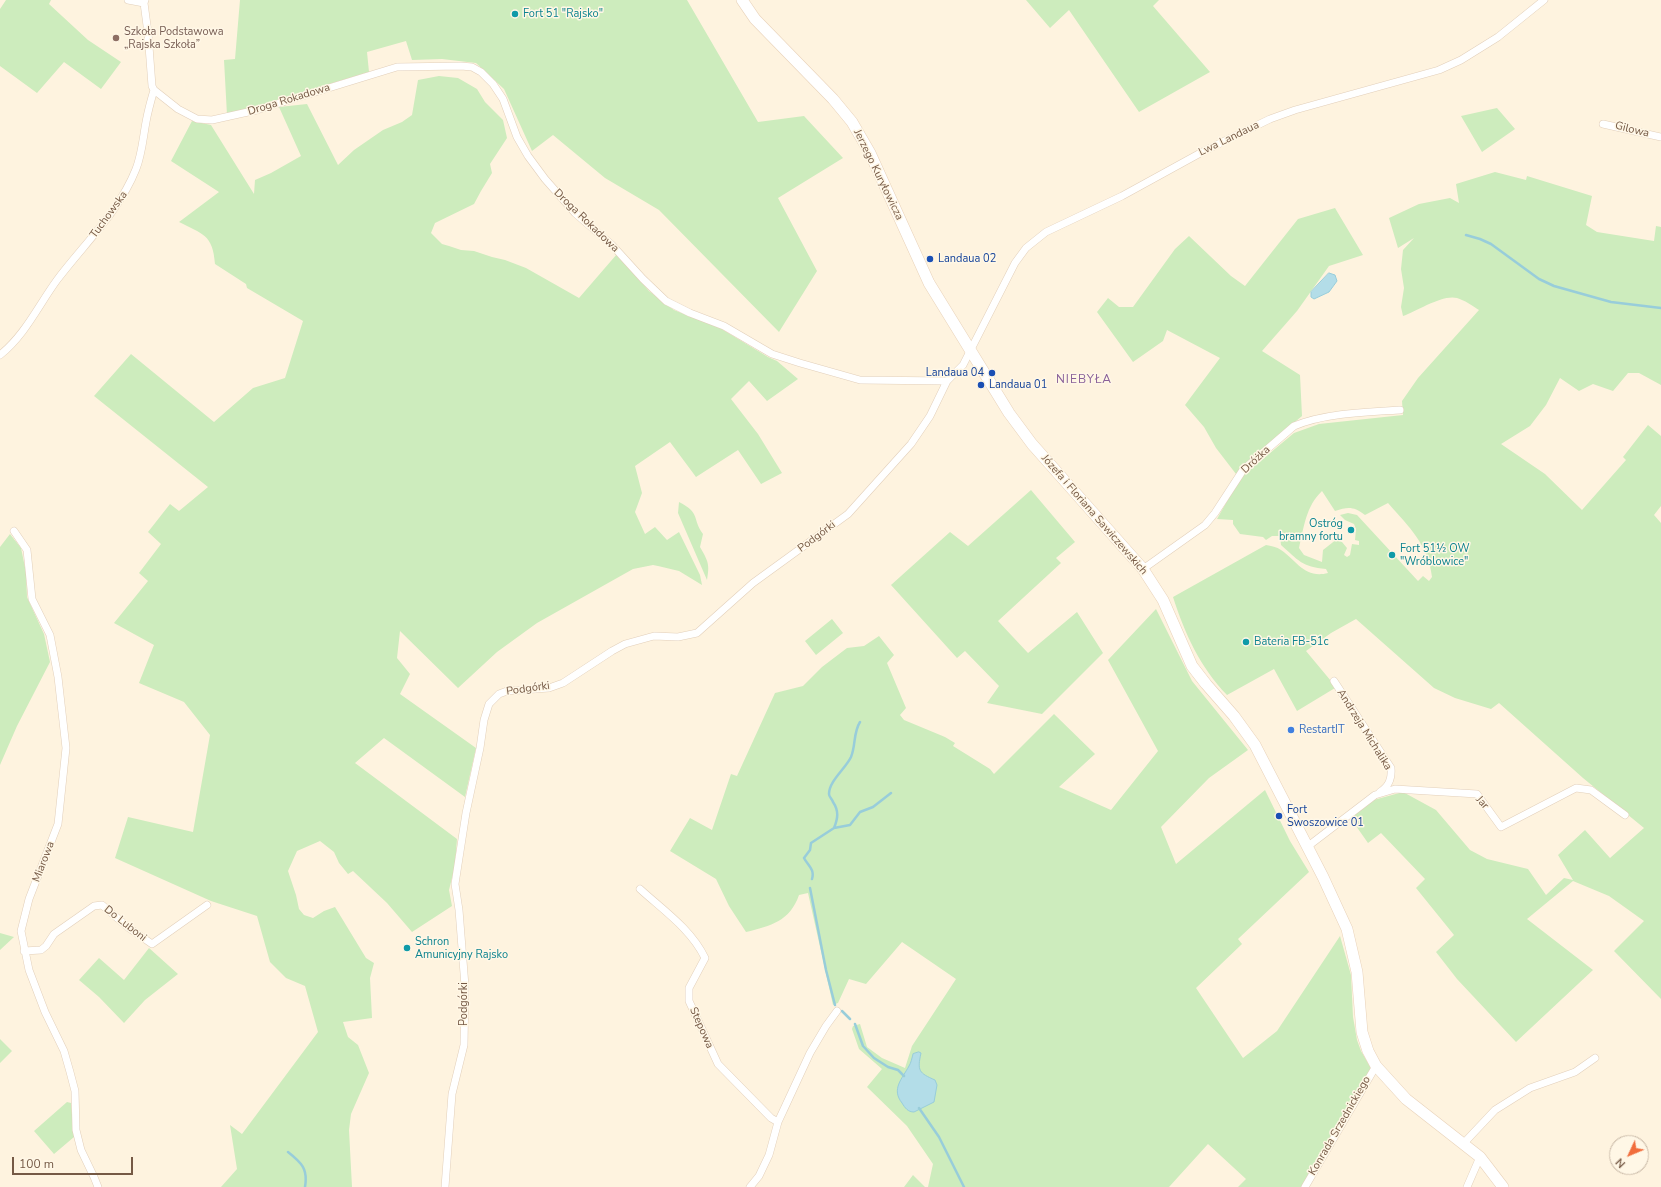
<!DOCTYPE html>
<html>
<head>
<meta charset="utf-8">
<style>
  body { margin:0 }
  #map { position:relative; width:1661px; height:1187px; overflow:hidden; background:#fef3df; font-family:"Nunito Sans",sans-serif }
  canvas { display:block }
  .north { position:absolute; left:1609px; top:1135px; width:40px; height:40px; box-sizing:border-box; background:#fff7e6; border:1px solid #c8b8a6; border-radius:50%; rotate:226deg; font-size:11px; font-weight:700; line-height:16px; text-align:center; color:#755945 }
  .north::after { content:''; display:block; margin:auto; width:14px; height:18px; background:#f16d3b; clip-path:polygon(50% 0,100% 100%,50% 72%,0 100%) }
  .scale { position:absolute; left:12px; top:1157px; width:121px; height:18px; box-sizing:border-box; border:2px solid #755945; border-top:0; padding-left:5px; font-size:12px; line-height:14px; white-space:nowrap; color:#755945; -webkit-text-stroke:3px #fff7e6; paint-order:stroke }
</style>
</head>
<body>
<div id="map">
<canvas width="1661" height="1187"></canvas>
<div class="north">N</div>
<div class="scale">100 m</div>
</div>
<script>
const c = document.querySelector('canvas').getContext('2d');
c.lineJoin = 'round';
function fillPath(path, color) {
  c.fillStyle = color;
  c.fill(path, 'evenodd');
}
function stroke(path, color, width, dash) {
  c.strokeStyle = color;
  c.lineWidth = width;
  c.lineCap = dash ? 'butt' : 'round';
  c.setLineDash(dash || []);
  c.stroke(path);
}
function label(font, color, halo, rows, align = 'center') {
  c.font = font + ' "Nunito Sans",sans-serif';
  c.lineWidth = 3;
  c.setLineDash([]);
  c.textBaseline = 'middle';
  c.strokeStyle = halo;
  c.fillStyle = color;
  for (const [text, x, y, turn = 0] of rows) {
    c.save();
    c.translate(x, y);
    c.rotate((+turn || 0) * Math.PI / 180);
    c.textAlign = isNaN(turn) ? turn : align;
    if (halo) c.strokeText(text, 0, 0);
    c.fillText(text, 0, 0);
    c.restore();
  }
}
fillPath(new Path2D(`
  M 6,0 L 51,0 L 49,4 L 88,40 L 121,62 L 101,89 L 64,62 L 37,93 L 0,66 L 0,9 Z
  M 240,0 L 687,0 L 758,122 L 804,116 L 843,158 L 778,198 L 817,271 L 779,332 L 659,210 L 605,178 L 553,135 L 532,151 L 504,89 L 476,63 L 442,59 L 412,60 L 406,41 L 367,52 L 369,72 L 227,115 L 224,60 L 235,59 Z
  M 1026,0 L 1159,0 L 1153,6 L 1210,72 L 1139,112 L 1069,10 L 1050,28 Z
  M 439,76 L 458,78 L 477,89 L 485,102 L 503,120 L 507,138 L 490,164 L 492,173 L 481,191 L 474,204 L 435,223 L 431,233 L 442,244 L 449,246 L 461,250 L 474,251 L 492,257 L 505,260 L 526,268 L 579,298 L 617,254 L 649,291 L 674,310 L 720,328 L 768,357 L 777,361 L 798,379 L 767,401 L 749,381 L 731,399 L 758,434 L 782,473 L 761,484 L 738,450 L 696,477 L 670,442 L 635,466 L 642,493 L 635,512 L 645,534 L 655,527 L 667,540 L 679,532 L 700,575 L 702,585 L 679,571 L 658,566 L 653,565 L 633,569 L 537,623 L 497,652 L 458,688 L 400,631 L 397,658 L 410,674 L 400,694 L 476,748 L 465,797 L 384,738 L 355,763 L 457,839 L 455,866 L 449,890 L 452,906 L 412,932 L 387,903 L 353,871 L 348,874 L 339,863 L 334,852 L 320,841 L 297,851 L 288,871 L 296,895 L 299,909 L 304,915 L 313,918 L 324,911 L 335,907 L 366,958 L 374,963 L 370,978 L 372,1018 L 343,1022 L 348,1037 L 358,1045 L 369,1073 L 351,1114 L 349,1130 L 352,1187 L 221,1187 L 237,1169 L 230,1125 L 242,1134 L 318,1032 L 305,986 L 286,978 L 270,962 L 257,916 L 211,901 L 115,858 L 128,817 L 193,832 L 210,735 L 184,702 L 139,683 L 154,645 L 114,623 L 148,581 L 139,573 L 161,544 L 148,532 L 170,504 L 179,511 L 208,487 L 94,396 L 131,354 L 214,422 L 253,388 L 285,378 L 303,321 L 247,288 L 246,284 L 215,264 C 213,234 202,234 179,222 L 219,192 L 171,161 L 192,121 L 211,125 L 254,194 L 255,180 L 271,173 L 301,156 L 279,107 L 307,104 L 338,165 L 354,150 L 383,130 L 402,122 L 412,115 L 418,80 Z
  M 1497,108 L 1515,129 L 1482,152 L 1461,116 Z
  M 1495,172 L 1526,180 L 1527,176 L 1592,196 L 1586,225 L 1597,232 L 1654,241 L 1656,226 L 1661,227 L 1661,385 L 1639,373 L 1628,373 L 1613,391 L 1593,384 L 1579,391 L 1560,378 L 1546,405 L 1530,426 L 1501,444 L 1545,474 L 1582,510 L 1626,460 L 1623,457 L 1648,425 L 1661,436 L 1661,506 L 1654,515 L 1661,523 L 1661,999 L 1614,951 L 1644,921 L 1609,896 L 1573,881 L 1527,919 L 1593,970 L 1516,1042 L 1457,979 L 1436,952 L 1454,935 L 1416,888 L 1425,879 L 1381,833 L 1368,843 L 1349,816 L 1370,801 L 1403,792 L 1436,810 L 1470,850 L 1487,859 L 1528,869 L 1546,895 L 1564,878 L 1573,880 L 1558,855 L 1585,830 L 1610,858 L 1644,828 L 1583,778 L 1499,703 L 1491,709 L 1455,698 L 1434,688 L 1356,619 L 1331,633 L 1306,651 L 1331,681 L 1335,688 L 1297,711 L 1274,669 L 1227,695 C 1200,667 1185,634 1173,597 L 1266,545 C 1271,546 1277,547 1281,550 C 1297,561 1305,579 1328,573 L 1326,569 C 1302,567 1298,560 1281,545 L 1280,536 L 1272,536 L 1266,540 L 1263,537 L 1240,534 L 1233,524 L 1233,520 L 1217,519 L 1240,478 L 1294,433 L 1319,424 L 1403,415 L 1402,401 L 1418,378 L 1479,310 C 1473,306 1464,300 1457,298 C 1443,294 1417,311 1403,316 L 1401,307 L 1404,288 L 1401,269 L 1403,250 L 1414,238 L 1398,248 L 1389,218 L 1419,204 L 1450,198 L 1459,203 L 1456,184 ZM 1322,491 L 1335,511 C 1348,507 1353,506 1365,515 L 1388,503 C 1409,527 1428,544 1432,577 L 1429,581 L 1423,576 L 1418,581 L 1357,515 L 1348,513 L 1340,515 L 1345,520 L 1354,524 L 1356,529 L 1355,540 L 1359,541 L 1359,545 L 1352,544 L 1350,555 L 1347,557 L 1344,555 L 1347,548 L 1342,542 L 1337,539 L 1323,550 L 1322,562 L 1304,555 L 1299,548 C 1304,527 1306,506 1322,491 Z
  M 1335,208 L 1363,255 L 1329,266 L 1297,311 L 1262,351 L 1300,375 L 1302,416 L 1242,467 L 1236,474 L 1216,448 L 1204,427 L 1185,405 L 1220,358 L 1167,330 L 1163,341 L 1133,362 L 1097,312 L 1108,298 L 1119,307 L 1133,307 L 1175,249 L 1189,236 L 1231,276 L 1245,286 L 1298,219 Z
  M 1031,490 L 1075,542 L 1056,558 L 1061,563 L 998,621 L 1028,653 L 1077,612 L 1103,653 L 1042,714 L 987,703 L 999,686 L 965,651 L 957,658 L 891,585 L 950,532 L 968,546 Z
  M 679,502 C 701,513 692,519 703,534 L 700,547 C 708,561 710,564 707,580 L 678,513 Z
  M 10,534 L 21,548 L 26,572 L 27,597 L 44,634 L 50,662 L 17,726 L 0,765 L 0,547 Z
  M 1156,609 L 1192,681 L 1248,750 L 1209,778 L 1161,827 L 1176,864 L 1265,790 L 1290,841 L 1309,872 L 1238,939 L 1242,944 L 1196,988 L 1243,1058 L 1277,1031 L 1340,936 L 1351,975 L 1353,1017 L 1357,1040 L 1361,1051 L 1371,1068 L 1302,1187 L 1238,1187 L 1246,1179 L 1208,1144 L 1169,1187 L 928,1187 L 933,1164 L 907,1126 L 867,1087 L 882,1069 L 859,1049 L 852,1029 L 853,1026 L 860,1024 L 867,1047 L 882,1058 L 905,1068 L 912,1046 L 956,979 L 902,942 L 866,984 L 849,979 L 838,1003 L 833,1005 L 808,893 L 799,895 C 790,921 771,926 746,932 L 729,906 L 716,879 L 670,851 L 690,818 L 712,830 L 731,774 L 737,776 L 775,693 L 803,686 L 822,667 L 847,648 L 864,646 L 879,636 L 894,655 L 887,663 L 906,708 L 900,715 L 904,720 L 945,737 L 955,743 L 953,746 L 990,769 L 994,774 L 1054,714 L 1095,754 L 1059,787 L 1111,810 L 1158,751 L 1108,660 Z
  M 832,619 L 843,633 L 816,655 L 805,641 Z
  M 0,933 L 14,937 L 0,950 Z
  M 149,948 L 178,974 L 145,1000 L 124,1023 L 99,997 L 79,980 L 99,958 L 124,980 Z
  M 0,1039 L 12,1051 L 0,1063 Z
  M 67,1102 L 71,1103 L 74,1137 L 54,1154 L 34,1131 Z
  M 913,1175 L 925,1187 L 904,1187 Z`), '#cdecbd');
const water = new Path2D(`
  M 1329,273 L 1335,275 L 1337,281 L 1329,292 L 1314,299 L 1311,297 L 1311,292 Z
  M 919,1052 L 921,1053 C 917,1071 919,1073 935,1080 L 937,1085 L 934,1102 L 914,1112 C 908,1112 905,1108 902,1103 C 891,1089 902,1079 909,1066 C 911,1063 912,1058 913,1054 Z`);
fillPath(water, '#b3dde8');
stroke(water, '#98cdda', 1);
stroke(new Path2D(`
  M 1466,235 L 1480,239 L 1491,244 L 1539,279 L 1554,286 L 1611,302 L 1661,308
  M 834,828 C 838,818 839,811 833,802 C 832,799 829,797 829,794 C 829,781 846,768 851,757 C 856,745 853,733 860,722
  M 812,879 C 815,869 808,866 804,858 L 810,850 L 811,843 L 834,828 L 850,825 L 860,812 L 873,807 L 891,793
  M 810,888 L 826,970 L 835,1005
  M 842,1011 L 850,1019
  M 855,1024 L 863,1046 L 874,1058 L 888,1067 L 898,1070 L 904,1076
  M 919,1108 L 939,1137 L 964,1187
  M 288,1152 C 302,1163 308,1169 305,1187`), '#98cdda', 2.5);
const street = new Path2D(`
  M 128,0 L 144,3
  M 154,90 L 178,109 L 197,119 L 212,120 L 257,110 L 397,67 L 461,66 L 472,67 L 481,72 L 493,84 L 503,99 L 517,137 L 528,156 L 545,179 L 575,213 L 612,245 L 643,279 L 666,301 L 690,313 L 724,326 L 772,354 L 800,363 L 860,380 L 947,381
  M 1603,124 L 1661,137
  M 0,355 C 25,335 38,306 57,280 C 84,244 119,212 136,169 C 142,154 143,138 146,122 C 148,111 151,100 154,90 L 152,86 L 148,33 L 144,3 L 145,0
  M 14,531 L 27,550 L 32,599 L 50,635 L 58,677 L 66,748 L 58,824 L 29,899 L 21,931 L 29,970 L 45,1012 L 64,1051 L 70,1072 L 75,1091 L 76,1130 L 81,1150 L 94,1177 L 98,1187
  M 1143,569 L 1205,525 L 1215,513 L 1243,470 L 1294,426 C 1325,413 1367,412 1400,410
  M 1334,681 L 1391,768 C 1392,779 1389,786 1380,792
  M 1307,847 L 1375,795 L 1395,789 L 1477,794 L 1501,827 L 1576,788 L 1591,790 L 1625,815
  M 640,889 C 663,910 691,929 705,958 L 689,988 L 689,1001 L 718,1064 L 771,1118 L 778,1122
  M 24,951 L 41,950 L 46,946 L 54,934 L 94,906 L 102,905 L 129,928 L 152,944 L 207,905
  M 1463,1144 L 1495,1110 L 1530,1088 L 1575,1072 L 1595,1058
  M 445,1187 L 452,1094 L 464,1045 L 465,986 L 459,910 L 455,884 L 466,813 L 480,748 L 484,720 L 489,704 L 499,694 L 507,691 L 549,688 L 563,683 L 612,651 L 625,644 L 654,636 L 678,637 L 697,633 L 753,583 L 848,514 L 911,444 L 930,416 L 947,381 L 963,365 L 1015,263 L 1026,248 L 1046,232 L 1122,196 L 1204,151 L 1270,119 L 1295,110 L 1439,70 L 1461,60 L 1498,37 L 1544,0
  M 750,1187 L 759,1176 L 769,1155 L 778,1122 L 810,1053 L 826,1026 L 837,1011
  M 1305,1187 L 1376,1066
  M 1467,1187 L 1480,1157`);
const secondary = new Path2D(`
  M 742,0 L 755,19 L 833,99 L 852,122 L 870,153 L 929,283 L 1009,413 L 1032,444 L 1143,569 L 1163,600 L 1192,666 L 1206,684 L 1234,716 L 1255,745 L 1323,877 L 1347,929 L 1357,972 L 1362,1032 L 1368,1051 L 1376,1066 L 1406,1099 L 1480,1157 L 1503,1187`);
stroke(street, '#e2cfba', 8);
stroke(secondary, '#e8d1b8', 12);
stroke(street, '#fff', 7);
stroke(secondary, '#fff', 11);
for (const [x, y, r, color] of [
  [515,14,4,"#0f9aa8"],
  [116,38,4,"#8d6e63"],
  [930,259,4,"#1a4fb4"],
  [992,373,4,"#1a4fb4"],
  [981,385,4,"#1a4fb4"],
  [1351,530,4,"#0f9aa8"],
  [1392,555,4,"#0f9aa8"],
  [1246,642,4,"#0f9aa8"],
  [1291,730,4,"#3f7fe0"],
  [1279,816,4,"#1a4fb4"],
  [407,948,4,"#0f9aa8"]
]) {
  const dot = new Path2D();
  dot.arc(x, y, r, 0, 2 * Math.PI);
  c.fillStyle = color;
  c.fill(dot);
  stroke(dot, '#fff7e6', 1.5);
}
label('11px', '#0d838f', '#fff7e6', [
  ["Fort 51 \"Rajsko\"",523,14],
  ["Ostróg",1343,524,"right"],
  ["bramny fortu",1343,537,"right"],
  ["Fort 51½ OW",1400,549],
  ["\"Wróblowice\"",1400,562],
  ["Bateria FB-51c",1254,642],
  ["Schron",415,942],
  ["Amunicyjny Rajsko",415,955]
], 'left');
label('11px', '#785e54', '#fff7e6', [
  ["Szkoła Podstawowa",124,32],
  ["„Rajska Szkoła”",124,45]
], 'left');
label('11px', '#755945', '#fff7e6', [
  ["Droga Rokadowa",289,100,-17],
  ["Gilowa",1632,130,14],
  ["Lwa Landaua",1229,139,-26],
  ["Jerzego Kuryłowicza",878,175,64],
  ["Tuchowska",109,215,-54],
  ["Droga Rokadowa",586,221,44],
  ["Dróżka",1256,460,-43],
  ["Józefa i Floriana Sawiczewskich",1094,515,49],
  ["Podgórki",817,537,-37],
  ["Podgórki",528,689,-8],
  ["Andrzeja Michalika",1364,730,58],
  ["Jar",1482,803,48],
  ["Miarowa",44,862,-69],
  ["Do Luboni",125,924,38],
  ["Podgórki",464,1004,-90],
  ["Stepowa",701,1028,66],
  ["Konrada Srzednickiego",1340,1126,-60]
]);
label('11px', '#164399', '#fff7e6', [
  ["Landaua 02",938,259],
  ["Landaua 04",984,373,"right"],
  ["Landaua 01",989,385],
  ["Fort",1287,810],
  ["Swoszowice 01",1287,823]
], 'left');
label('11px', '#366cbe', '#fff7e6', [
  ["RestartIT",1299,730]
], 'left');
c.letterSpacing = '1px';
label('12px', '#896099', '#fff7e6', [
  ["NIEBYŁA",1084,380]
]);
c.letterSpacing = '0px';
</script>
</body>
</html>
